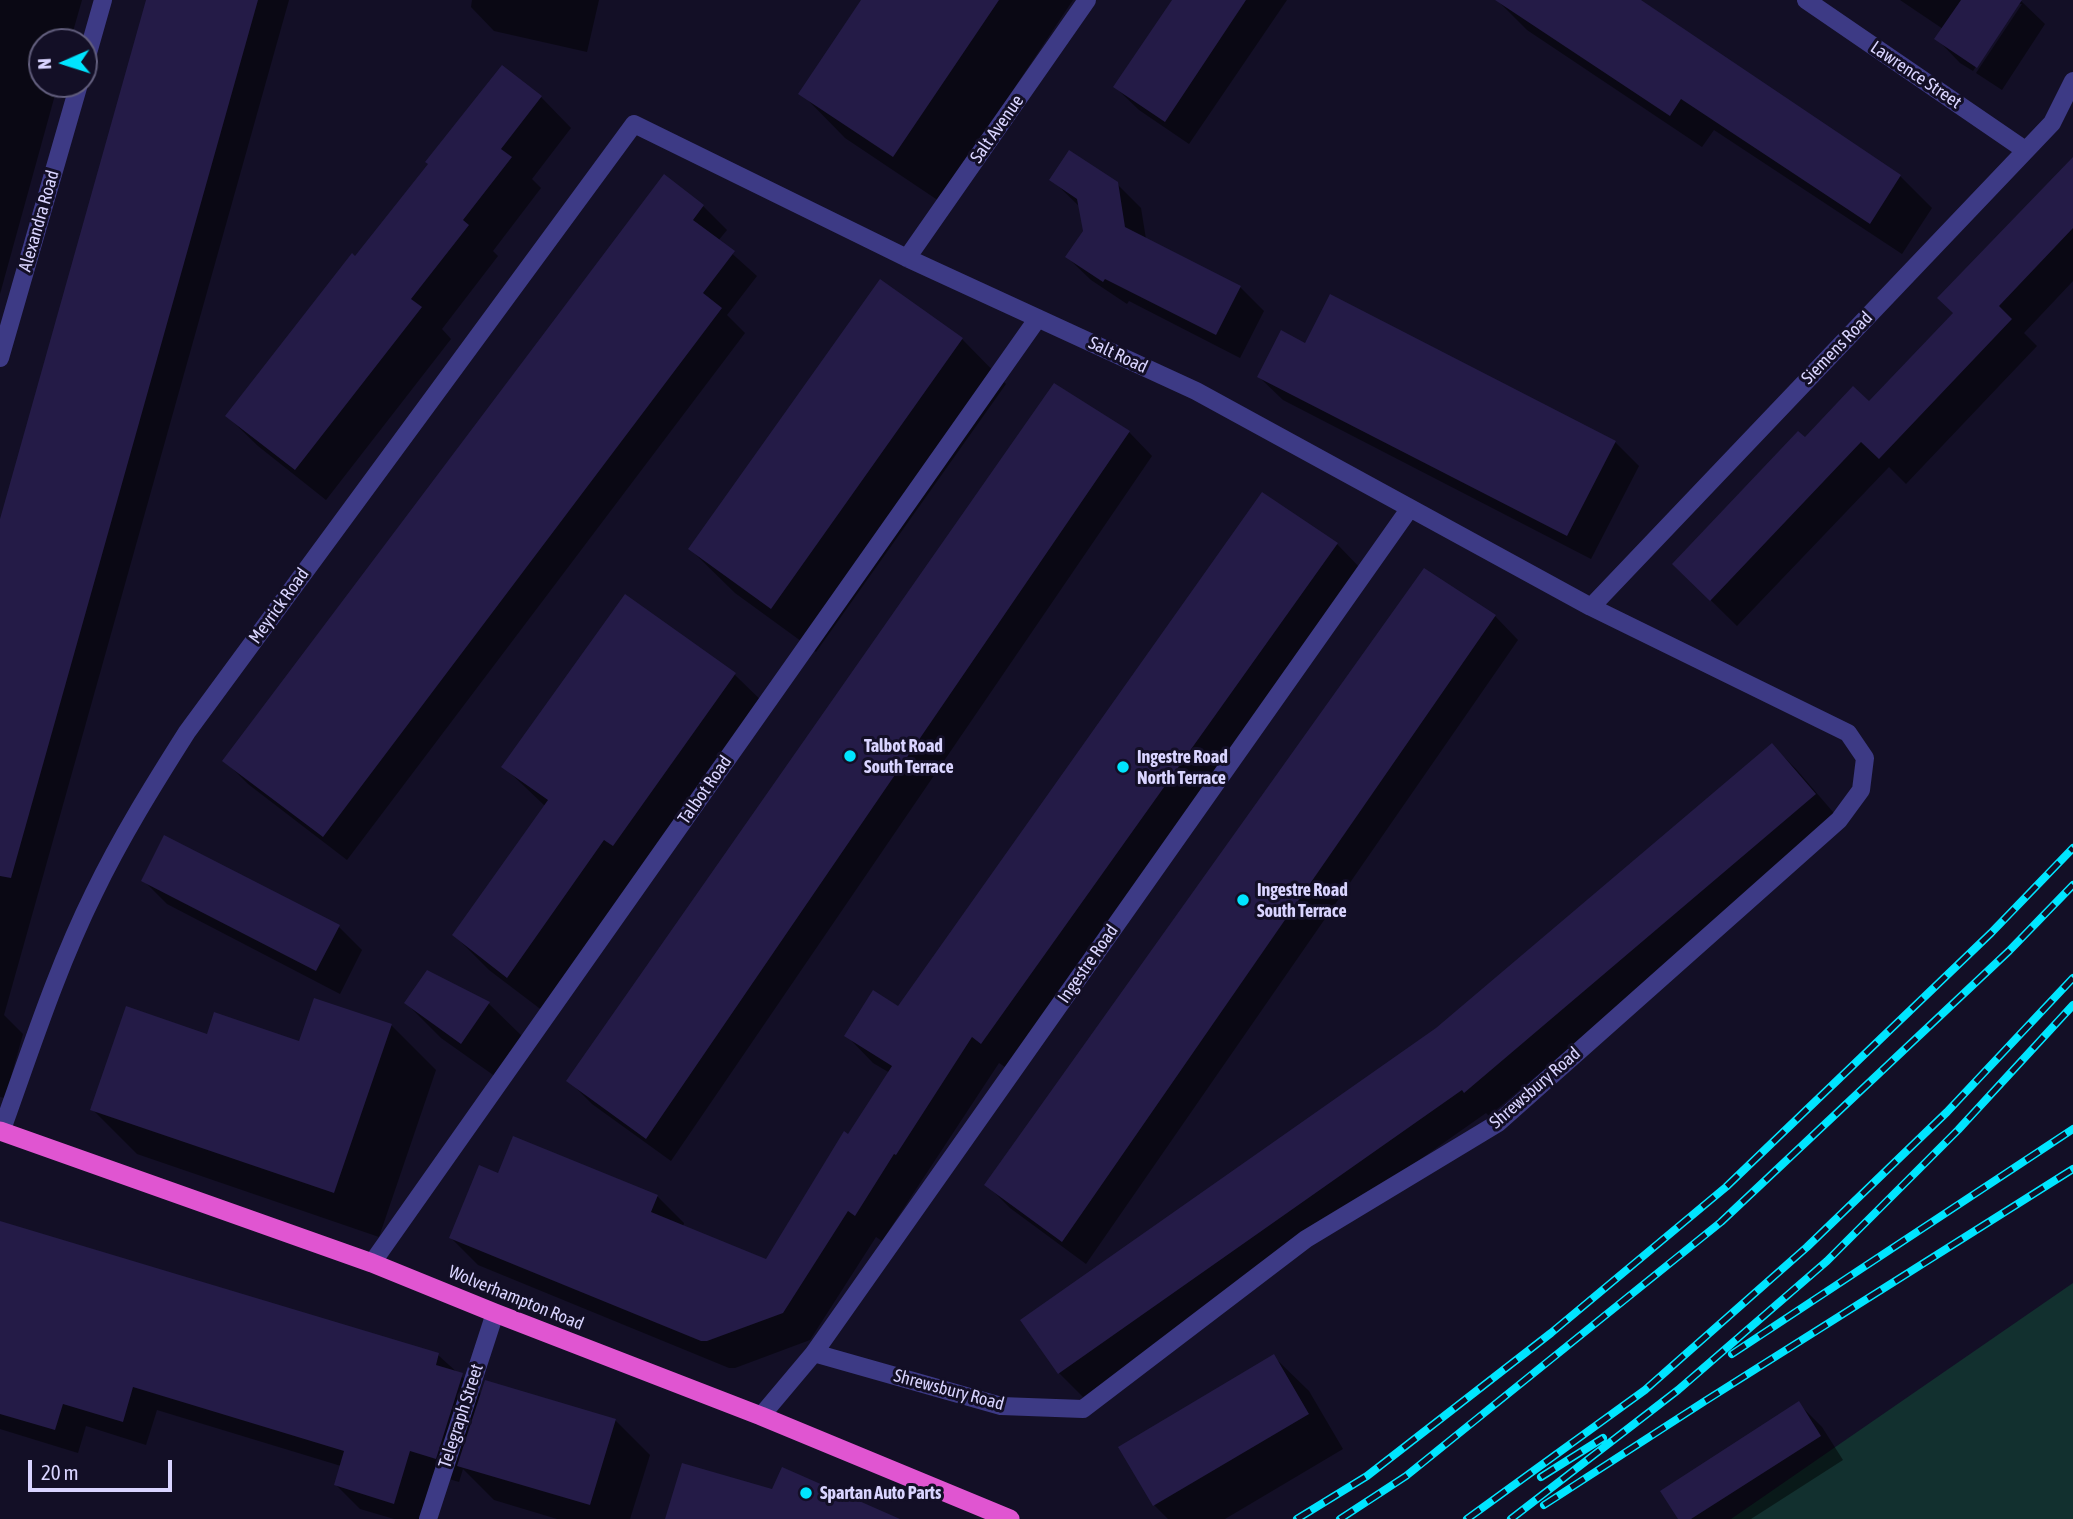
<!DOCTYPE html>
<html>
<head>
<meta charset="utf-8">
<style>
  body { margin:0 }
  #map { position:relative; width:2073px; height:1519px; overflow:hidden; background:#130f26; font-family:"Asap Condensed",sans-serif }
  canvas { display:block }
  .north { position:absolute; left:28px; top:28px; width:70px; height:70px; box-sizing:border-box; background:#130f26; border:2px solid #625e7d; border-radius:50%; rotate:267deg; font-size:19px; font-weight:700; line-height:28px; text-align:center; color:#d9d4ff }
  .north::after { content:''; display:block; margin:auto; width:24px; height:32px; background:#00e5ff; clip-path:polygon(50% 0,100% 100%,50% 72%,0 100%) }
  .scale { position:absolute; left:28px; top:1460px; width:144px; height:32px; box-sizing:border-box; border:4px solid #d9d4ff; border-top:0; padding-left:9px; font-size:21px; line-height:24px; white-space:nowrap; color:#d9d4ff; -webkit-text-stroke:5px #130f26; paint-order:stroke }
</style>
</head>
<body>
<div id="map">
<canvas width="2073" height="1519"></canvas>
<div class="north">N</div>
<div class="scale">20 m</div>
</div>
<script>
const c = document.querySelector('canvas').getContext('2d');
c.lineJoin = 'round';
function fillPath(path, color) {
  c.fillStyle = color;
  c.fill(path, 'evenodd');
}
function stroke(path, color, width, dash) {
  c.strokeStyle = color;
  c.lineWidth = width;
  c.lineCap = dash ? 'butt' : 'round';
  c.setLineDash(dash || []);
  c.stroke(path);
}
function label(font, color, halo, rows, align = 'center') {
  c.font = font + ' "Asap Condensed",sans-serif';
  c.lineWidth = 6;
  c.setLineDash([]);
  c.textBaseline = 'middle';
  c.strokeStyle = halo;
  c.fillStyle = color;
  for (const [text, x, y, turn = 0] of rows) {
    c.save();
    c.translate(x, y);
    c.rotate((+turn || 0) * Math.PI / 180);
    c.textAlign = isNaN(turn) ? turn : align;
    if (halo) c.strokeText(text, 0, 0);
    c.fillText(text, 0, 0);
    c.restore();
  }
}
fillPath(new Path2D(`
  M 2073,1283 L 2073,1519 L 1731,1519 Z`), '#12302f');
fillPath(new Path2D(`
  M 0,0 L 82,0 L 70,42 L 42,42 L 42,84 L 58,84 L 0,294 Z
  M 147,0 L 289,0 L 4,1015 L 23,1034 L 5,1098 L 0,1097 L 0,526 Z
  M 472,0 L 599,0 L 587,52 L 494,31 L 471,7 Z
  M 863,0 L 1073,0 L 939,201 L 845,138 L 801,93 Z
  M 1174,0 L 1287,0 L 1189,144 L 1139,110 L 1115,87 Z
  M 1497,0 L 1637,0 L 1900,176 L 1932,208 L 1902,254 L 1714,130 L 1702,147 L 1527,30 Z
  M 1900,0 L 2020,0 L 2045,24 L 2002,90 L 1976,73 L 2022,4 L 2018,4 L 1973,71 L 1960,63 L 1937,39 L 1943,29 Z
  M 541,97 L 571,128 L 532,179 L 541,188 L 493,251 L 498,256 L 442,329 L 451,339 L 326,500 L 258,446 L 227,416 L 430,164 Z
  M 2073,159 L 2073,281 L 2024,333 L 2037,346 L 1906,484 L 1889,467 L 1737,626 L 1674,564 L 1805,439 L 1869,404 L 1955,314 Z
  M 1051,179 L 1116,183 L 1141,208 L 1146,239 L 1240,287 L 1264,311 L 1240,358 L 1129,301 L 1127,304 L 1091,280 L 1067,257 L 1084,231 L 1080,207 Z
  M 703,206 L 727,230 L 718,241 L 757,276 L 727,315 L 745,333 L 347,860 L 248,784 L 225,761 Z
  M 962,339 L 1006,384 L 816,652 L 735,593 L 690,549 Z
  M 1306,345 L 1615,442 L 1639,466 L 1591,559 L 1283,400 L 1259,377 Z
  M 1129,432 L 1152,456 L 671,1161 L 592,1104 L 568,1080 Z
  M 1337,544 L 1363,571 L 1008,1069 L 999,1063 L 882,1241 L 876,1237 L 810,1340 L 735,1368 L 729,1368 L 478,1265 L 451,1238 L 499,1175 L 657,1196 L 684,1223 L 683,1227 L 766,1261 L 890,1073 L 873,1063 L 847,1036 L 899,1009 Z
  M 625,596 L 735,675 L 770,709 L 543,1011 L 489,970 L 454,935 L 545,806 L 504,767 Z
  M 1495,616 L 1518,640 L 1086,1264 L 1010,1208 L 986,1184 Z
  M 1772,745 L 1796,769 L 1839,819 L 1489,1116 L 1486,1113 L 1083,1397 L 1059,1373 L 1022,1321 L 1437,1029 Z
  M 143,880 L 338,926 L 362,950 L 340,994 L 167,904 Z
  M 428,972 L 489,1004 L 524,1038 L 496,1077 L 441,1038 L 406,1003 Z
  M 391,1025 L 436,1070 L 379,1237 L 137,1154 L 92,1109 L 208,1036 L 300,1044 Z
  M 0,1223 L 438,1355 L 482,1395 L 615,1420 L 650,1455 L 630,1519 L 557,1519 L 494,1500 L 463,1469 L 459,1482 L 433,1474 L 420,1519 L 394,1519 L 360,1509 L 336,1485 L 341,1466 L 157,1410 L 146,1445 L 86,1426 L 78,1453 L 0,1429 Z
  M 1274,1357 L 1309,1391 L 1343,1449 L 1225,1519 L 1168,1519 L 1154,1505 Z
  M 1799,1404 L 1822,1427 L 1843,1460 L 1751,1519 L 1680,1519 Z`), '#0007');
fillPath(new Path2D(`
  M 146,0 L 258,0 L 11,878 L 0,876 L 0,519 Z
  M 861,0 L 999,0 L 893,157 L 798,94 Z
  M 1172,0 L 1246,0 L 1165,122 L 1113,87 Z
  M 1495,0 L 1641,0 L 1901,175 L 1870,224 L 1681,99 L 1670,116 Z
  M 1961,0 L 2022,0 L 1977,68 L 1934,39 Z
  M 502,65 L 542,96 L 501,149 L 512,157 L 463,220 L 469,225 L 411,299 L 422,307 L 295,470 L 225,416 L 352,253 L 355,256 L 428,164 L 425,162 Z
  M 1069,150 L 1118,182 L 1125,227 L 1241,286 L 1216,335 L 1105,279 L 1103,282 L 1065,257 L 1083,231 L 1077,199 L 1049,180 Z
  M 2073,157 L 2073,228 L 1999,306 L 2012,319 L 1879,459 L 1861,442 L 1710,601 L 1672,564 L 1798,431 L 1805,437 L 1853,386 L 1869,401 L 1953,313 L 1937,298 Z
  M 664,174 L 704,205 L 693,220 L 735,251 L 703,293 L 722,308 L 323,837 L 222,761 Z
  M 880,279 L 963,338 L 771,609 L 688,549 Z
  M 1330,294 L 1616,441 L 1567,536 L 1257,377 L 1281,330 L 1305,343 Z
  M 1054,383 L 1130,431 L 646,1139 L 566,1081 Z
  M 1262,492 L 1338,543 L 981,1044 L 972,1037 L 896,1155 L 894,1154 L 855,1216 L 848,1211 L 783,1313 L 707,1341 L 701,1341 L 449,1238 L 479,1165 L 498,1173 L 513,1136 L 658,1195 L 651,1212 L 766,1259 L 844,1131 L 848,1134 L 892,1066 L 844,1036 L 873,990 L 898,1006 Z
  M 1424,568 L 1496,615 L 1062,1242 L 984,1185 Z
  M 625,594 L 736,673 L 613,846 L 604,840 L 507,978 L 452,935 L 548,800 L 501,767 Z
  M 1772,743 L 1816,794 L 1464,1093 L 1462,1090 L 1058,1374 L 1020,1320 L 1436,1028 Z
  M 164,835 L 340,925 L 316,971 L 141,881 Z
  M 427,970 L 490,1002 L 461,1044 L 404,1003 Z
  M 314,998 L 392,1024 L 334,1193 L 90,1110 L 126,1006 L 207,1034 L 214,1012 L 299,1041 Z
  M 0,1221 L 439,1353 L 436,1365 L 463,1373 L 436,1459 L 410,1451 L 394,1504 L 334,1485 L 344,1451 L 133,1387 L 123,1422 L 63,1404 L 55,1430 L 0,1414 Z
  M 1274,1354 L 1309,1414 L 1153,1506 L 1118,1447 Z
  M 485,1380 L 616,1419 L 590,1505 L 457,1466 Z
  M 1799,1401 L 1821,1436 L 1691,1519 L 1678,1519 L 1660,1491 Z
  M 682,1463 L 772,1489 L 782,1467 L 900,1519 L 665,1519 Z`), '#241b47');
stroke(new Path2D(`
  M 1806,0 L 2025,150
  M 84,67 L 103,0
  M 907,258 L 1087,0
  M 0,358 L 79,84
  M 1591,607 L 2052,123 L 2073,81
  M 1,1132 C 30,1052 56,970 94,893 C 121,837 154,784 187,732 L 634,124 L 907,258 L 1196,391 L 1591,607 L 1848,733 L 1865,758 L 1861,790 L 1839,820 L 1498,1123 L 1306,1239 L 1083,1409 L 1001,1406 L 814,1353
  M 372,1263 L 1038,318
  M 761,1416 L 814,1353 L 1410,508
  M 428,1519 L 495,1313`), '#3d3a85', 18);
stroke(new Path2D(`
  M 0,1131 L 372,1263 L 495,1313 L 761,1416 L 1010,1519`), '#e055d1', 19);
const rail = new Path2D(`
  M 1732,1354 L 2073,1129
  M 1541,1477 L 1603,1438
  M 1544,1505 L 1705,1401 L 2073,1169
  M 1297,1519 L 1367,1476 L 1551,1333 L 1726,1187 L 1991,933 L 2073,848
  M 1340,1519 L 1406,1476 L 1721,1222 L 2009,951 L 2073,885
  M 1467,1519 L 1645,1390 L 1807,1247 L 1947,1112 L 2073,978
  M 1511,1519 L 1678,1390 L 1827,1261 L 1958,1130 L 2073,1005`);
stroke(rail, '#00e5ff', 8);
stroke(rail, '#130f26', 5, [16]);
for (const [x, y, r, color] of [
  [850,756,7,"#00e5ff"],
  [1123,767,7,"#00e5ff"],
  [1243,900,7,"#00e5ff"],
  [806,1493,7,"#00e5ff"]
]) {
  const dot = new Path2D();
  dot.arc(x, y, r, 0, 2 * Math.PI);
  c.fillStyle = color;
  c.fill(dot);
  stroke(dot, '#130f26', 2.5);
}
label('18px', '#d9d4ff', '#130f26', [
  ["Lawrence Street",1916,75,34],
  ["Salt Avenue",997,129,-55],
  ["Alexandra Road",39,221,-74],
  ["Siemens Road",1837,348,-46],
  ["Salt Road",1118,355,25],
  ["Meyrick Road",279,606,-54],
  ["Talbot Road",705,790,-55],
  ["Ingestre Road",1088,964,-55],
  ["Shrewsbury Road",1535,1088,-41],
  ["Wolverhampton Road",516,1298,22],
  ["Shrewsbury Road",949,1390,15],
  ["Telegraph Street",461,1416,-72]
]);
label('bold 18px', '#d9d4ff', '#130f26', [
  ["Talbot Road",864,746],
  ["South Terrace",864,767],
  ["Ingestre Road",1137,757],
  ["North Terrace",1137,778],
  ["Ingestre Road",1257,890],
  ["South Terrace",1257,911],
  ["Spartan Auto Parts",820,1493]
], 'left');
</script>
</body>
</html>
